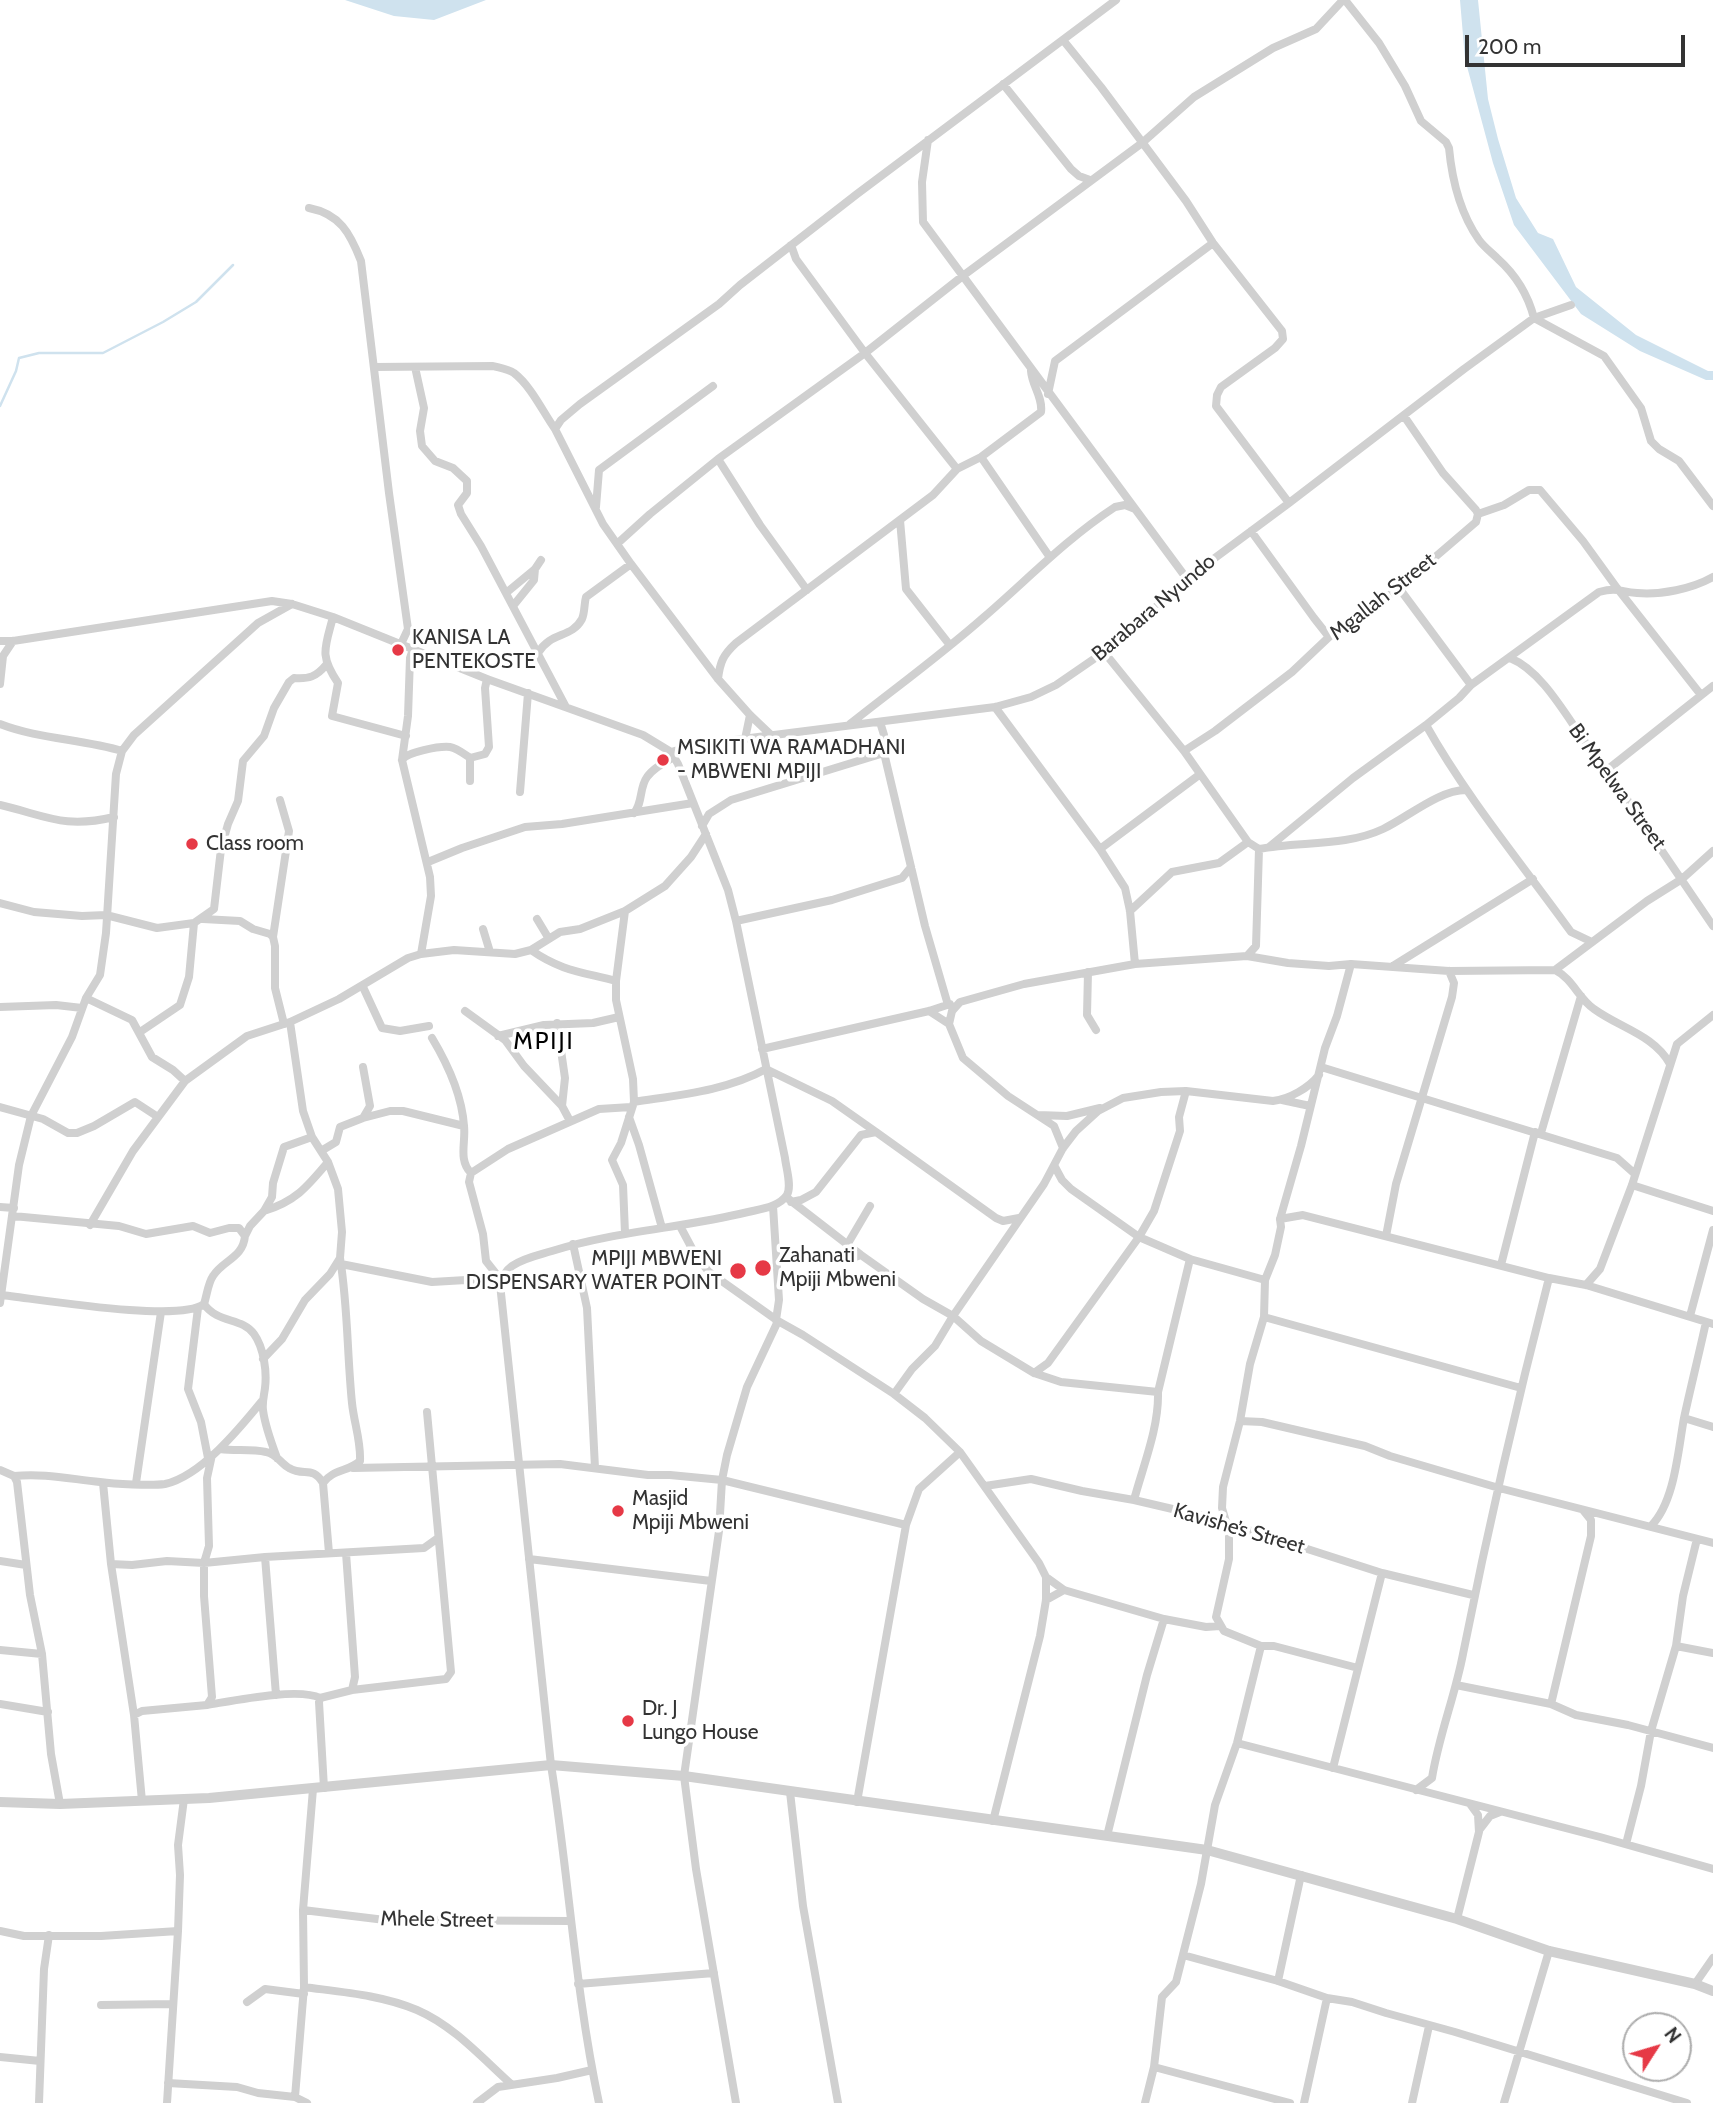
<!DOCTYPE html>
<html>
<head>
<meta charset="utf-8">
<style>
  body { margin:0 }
  #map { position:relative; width:1713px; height:2103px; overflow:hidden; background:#fff; font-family:Cabin,sans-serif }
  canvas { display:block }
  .north { position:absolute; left:1622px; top:2012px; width:70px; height:70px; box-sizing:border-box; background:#fff; border:2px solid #adadad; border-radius:50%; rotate:53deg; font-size:19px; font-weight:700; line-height:28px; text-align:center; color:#333 }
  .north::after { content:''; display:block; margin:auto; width:24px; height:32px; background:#e63946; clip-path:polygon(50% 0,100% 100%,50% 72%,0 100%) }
  .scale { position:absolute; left:1465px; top:35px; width:220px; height:32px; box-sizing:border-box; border:4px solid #333; border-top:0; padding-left:9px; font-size:21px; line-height:24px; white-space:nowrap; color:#333; -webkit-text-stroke:5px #fff; paint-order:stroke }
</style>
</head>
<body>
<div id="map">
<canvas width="1713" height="2103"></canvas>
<div class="north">N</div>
<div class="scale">200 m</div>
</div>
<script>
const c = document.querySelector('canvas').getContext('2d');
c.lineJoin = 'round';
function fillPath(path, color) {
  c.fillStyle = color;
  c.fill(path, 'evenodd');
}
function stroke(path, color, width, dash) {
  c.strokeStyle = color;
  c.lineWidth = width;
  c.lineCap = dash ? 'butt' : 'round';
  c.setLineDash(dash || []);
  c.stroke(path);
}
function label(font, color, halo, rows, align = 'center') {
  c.font = font + ' Cabin,sans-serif';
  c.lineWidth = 7;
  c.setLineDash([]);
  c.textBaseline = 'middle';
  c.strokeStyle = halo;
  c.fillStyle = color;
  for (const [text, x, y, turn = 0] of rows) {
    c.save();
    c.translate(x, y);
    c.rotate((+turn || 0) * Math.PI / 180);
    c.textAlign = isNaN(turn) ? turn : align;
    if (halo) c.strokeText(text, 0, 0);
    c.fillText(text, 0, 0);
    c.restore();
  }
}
fillPath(new Path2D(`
  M 345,0 L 486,0 L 434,20 L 394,16 Z
  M 1460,0 L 1478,0 L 1488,99 L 1498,139 L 1516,198 L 1538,233 L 1553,239 L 1576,287 L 1636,335 L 1708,371 L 1713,371 L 1713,380 L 1706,380 L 1640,351 L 1581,314 L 1514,225 L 1493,163 L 1465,59 Z`), '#cfe2ee');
stroke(new Path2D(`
  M 0,406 L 16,371 L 19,358 L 39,353 L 103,353 L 163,322 L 196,302 L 233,265`), '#cfe2ee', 2.5);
stroke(new Path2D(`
  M 1345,0 L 1379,43 L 1405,86 L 1421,121 L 1446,142 L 1449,148 C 1452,180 1460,213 1479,240 C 1484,247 1492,253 1498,259 C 1517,276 1528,295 1534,318 L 1604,356 L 1641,408 L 1651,441 L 1659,449 L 1679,461 L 1713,506
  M 1063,40 L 1101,87 L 1186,201 L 1213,243 L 1282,331 L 1283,339 L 1275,348 L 1221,387 L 1217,395 L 1216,406 L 1289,503
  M 1003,84 L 1071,169 L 1079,176 L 1090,180
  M 928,140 L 922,182 L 923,222 L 1187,579
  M 309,208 C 340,214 350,233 361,261 L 389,493 L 408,629 L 401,644
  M 791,245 L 796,259 L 865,353 L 957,469
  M 374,367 L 493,366 C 500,368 508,369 514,373 C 531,386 543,412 555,429
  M 415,367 L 424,408 L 420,431 L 422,446 L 435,461 L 453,468 L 467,481 L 467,493 L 458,505 L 461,514 L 481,546 L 566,707
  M 1048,394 L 1055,361 L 1213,243
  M 981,457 L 1049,556
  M 718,459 L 760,525 L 807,590
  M 596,507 L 599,470 L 713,386
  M 1478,514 L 1504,505 L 1529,490 L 1540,490 L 1583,541 L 1617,588 L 1701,695
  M 900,520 L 906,589 L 949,644
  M 1251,531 L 1314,618 L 1329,637
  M 618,543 L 650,514 L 718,459 L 865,353 L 964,275 L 1142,143 L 1194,97 L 1273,48 L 1316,29 L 1343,0
  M 1399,588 L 1471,685
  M 506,593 L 535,569 L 541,560
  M 513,606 L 534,580 L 535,569
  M 333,617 C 325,648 319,655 338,683 L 332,716 L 406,736
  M 0,641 L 13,641 L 272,601 L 292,604 L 333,617 L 487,679 L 643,735 L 671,752 L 678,764 L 728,890 L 736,921 L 785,1158 C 786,1168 792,1186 787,1195 C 779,1207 761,1209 748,1212 C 683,1228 616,1231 552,1251 C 539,1255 523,1258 512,1266 C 505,1271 503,1277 500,1284 L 551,1765 C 569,1877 575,1991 599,2103
  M 413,649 L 410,658 L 408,716 L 402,760 L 430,877 L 431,896 L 421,954
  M 1104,652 L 1184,751 L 1248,842 L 1259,849 L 1256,946 L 1247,956
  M 538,653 C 551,631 571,639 582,619 C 585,612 584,604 586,597 L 631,564
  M 1510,658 C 1550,674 1576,738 1607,770 L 1713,926
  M 718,679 C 720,662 723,655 736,643 L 933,495 L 957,469 L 981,457 L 1041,412 C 1043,397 1032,386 1031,371
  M 0,684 L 3,656 L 13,641
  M 995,707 L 1100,849 L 1125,888 L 1130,911 L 1135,964
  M 880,722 L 884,735 L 884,753 L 925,926 L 948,1005
  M 0,724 C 38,739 82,739 122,751
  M 850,724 C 894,689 941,655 984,617 C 1027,580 1066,539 1115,507 L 1125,505 L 1135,509
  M 771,735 L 750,715 L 718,679 L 631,564 L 603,524 L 555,429 L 561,420 L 580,404 L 719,304 L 740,285 L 857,194 L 1116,0
  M 745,739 L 750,715
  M 1184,751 L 1215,731 L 1292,672 L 1329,637 L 1399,588 L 1476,522 L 1478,514 L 1476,510 L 1443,473 L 1404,416
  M 671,752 L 695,745 L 995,707 L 1031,697 L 1056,685 L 1104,652 L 1196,572 L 1289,503 L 1464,369 L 1534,318 L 1571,305
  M 402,760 C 407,752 439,746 450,747 C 457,748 464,754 470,758
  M 1607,770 L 1713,686
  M 470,781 L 470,758 L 485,754 L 489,747 L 485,688 L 487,679
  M 520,792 L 528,693
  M 0,805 C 47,816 64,829 114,817
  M 634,813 C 643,803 639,788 647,777 C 653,768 665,762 674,757
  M 702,826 L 709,814 L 731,800 L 884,753
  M 1269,847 L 1353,778 L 1426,725
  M 1100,849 L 1199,775
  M 1259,849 C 1299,841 1345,847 1383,829 C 1408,817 1439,790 1466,790
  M 428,862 L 462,848 L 525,827 L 562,824 L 693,803
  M 0,903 L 34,912 L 82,916 L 106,915 L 157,928 L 194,923 L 214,909 L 221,849 L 228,824 L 238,801 L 243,761 L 264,736 L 274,708 L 289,682 L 294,678 C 309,679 316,677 326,665
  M 625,911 L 616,981 L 616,1000 L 633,1079 L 634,1102 L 621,1143 L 612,1160 L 623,1185 L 625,1233
  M 1130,911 L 1172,872 L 1219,863 L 1248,842
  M 203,919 L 240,921 L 253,929 L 270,934 L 273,937 L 275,946 L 275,988 L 284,1024
  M 537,919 L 549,939
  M 736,921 L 832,900 L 902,878 L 911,867
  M 483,929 L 490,952
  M 273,937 L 289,831 L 280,800
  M 1592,942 L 1571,932 C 1522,864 1467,798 1426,725 L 1459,698 L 1471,685 L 1599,592 C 1618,587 1620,592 1637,593 C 1661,595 1692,589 1713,577
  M 531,950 C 561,971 582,972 616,981
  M 1393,966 L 1533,879
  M 1555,970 C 1573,979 1578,998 1594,1009 C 1620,1028 1654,1035 1670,1064
  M 1088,972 L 1087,1015 L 1096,1030
  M 363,987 L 382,1028 L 400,1031 L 429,1026
  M 86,998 L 132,1020 L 152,1057 L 173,1070 L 185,1081
  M 0,1007 L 56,1005 L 82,1008
  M 465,1011 L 505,1040 L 524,1066 L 562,1106 L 570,1121
  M 929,1011 L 949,1024
  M 557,1023 L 565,1078 L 562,1106
  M 140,1032 L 180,1005 L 189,977 L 194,923
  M 498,1036 L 544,1025 L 593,1023 L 619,1017
  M 432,1038 C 447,1063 462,1096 464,1126 C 466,1142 458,1160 471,1173
  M 762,1049 L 929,1011 L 950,1004
  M 1321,1067 L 1617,1158 L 1635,1174
  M 1282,1100 L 1310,1106 L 1311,1103
  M 634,1102 C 678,1095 726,1091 766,1069 L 832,1101 L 876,1132
  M 0,1107 L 43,1119 L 68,1133 L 77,1133 L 94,1126 L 135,1102 L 158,1117
  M 1038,1115 L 1067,1116 L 1100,1108
  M 629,1117 L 639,1145 L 662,1228
  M 363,1118 L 390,1111 L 403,1111 L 464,1126
  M 1541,1133 L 1581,996
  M 1063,1148 L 1054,1126 L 1008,1096 L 963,1058 L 949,1024 L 952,1011 L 960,1002 L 1024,984 L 1135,964 L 1247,956 L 1288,963 L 1329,966 L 1351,964 L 1449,971 L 1555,970 L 1647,901 L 1682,879 L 1713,851
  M 321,1151 L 336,1142 L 340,1127 L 363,1118 L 370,1106 L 363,1067
  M 1055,1167 L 1062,1180 L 1071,1189 L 1139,1237 L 1190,1259 L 1265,1280
  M 1632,1185 L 1713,1211
  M 786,1197 L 861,1255 L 923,1299 L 953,1316 L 981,1341 L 1034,1373 L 1061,1382 L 1158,1392
  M 791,1202 L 801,1200 L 816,1192 L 861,1135 L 876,1132 L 996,1218 L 1003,1221 L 1019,1218
  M 773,1206 L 779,1300 L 776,1320
  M 0,1207 L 14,1208
  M 264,1211 C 296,1201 307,1187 328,1162
  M 13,1216 L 119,1226 L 146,1234 L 193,1226 L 210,1233 L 229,1228 L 239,1228 L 245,1236 C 243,1258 223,1260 213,1276 C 208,1283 207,1295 204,1304 C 218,1324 242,1317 254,1334 C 264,1348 267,1372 265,1388 C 264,1396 262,1402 263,1410 C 265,1426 271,1442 277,1458
  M 1280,1219 L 1301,1146 L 1325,1048 L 1337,1016 L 1351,964
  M 90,1225 L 133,1151 L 185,1081 L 247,1036 L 290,1022 L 339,999 L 408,958 L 421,954 L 454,950 L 515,954 L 531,950 L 560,932 L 580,929 L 625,911 L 665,886 L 691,857 L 706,834
  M 680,1226 L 696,1256 L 709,1272 L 778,1321 L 803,1335 L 894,1394 L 925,1418 L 960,1452 L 1039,1563 L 1046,1577 L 1046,1600 L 1040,1636 L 993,1821
  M 245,1236 L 250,1226 L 264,1211 L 272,1197 L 273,1183 L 284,1147 L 312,1137
  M 1386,1236 L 1396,1184 L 1452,997 L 1454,983 L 1449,971
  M 573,1244 L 587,1308 L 595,1468
  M 847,1245 L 870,1206
  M 777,1260 L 844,1261 L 861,1255
  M 341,1264 L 432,1282 L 466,1280 L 500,1284
  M 1501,1265 L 1535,1132
  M 501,1280 L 486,1261 L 483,1234 L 469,1182 L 471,1173 L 508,1149 L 599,1109 L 631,1107
  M 1586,1285 L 1600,1269 L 1632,1185 L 1677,1044 L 1713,1015
  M 1,1295 C 38,1299 179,1323 204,1304
  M 0,1303 L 19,1165 L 31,1116 L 72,1037 L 86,998 L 100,975 L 106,933 L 116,774 L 122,751 L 134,735 L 258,623 L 292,604
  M 198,1308 L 188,1389 L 201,1422 L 208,1458
  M 1690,1316 L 1713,1230
  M 1264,1317 L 1521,1388
  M 263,1359 L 282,1339 L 305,1300 L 330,1274 L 340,1258 L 342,1232 L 338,1189 L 328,1162 L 312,1137 L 303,1111 L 290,1022
  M 1034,1373 L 1048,1363 L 1139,1237 L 1154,1211 L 1180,1131 L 1179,1117 L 1186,1091
  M 894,1394 L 912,1369 L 935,1346 L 953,1316 L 1044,1184 L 1063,1148 L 1076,1131 L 1098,1111 L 1123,1098 L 1161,1092 L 1186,1091 L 1273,1101 C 1289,1099 1309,1088 1319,1075
  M 1684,1418 L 1713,1427
  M 1240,1421 L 1262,1422 L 1365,1446 L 1390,1456 L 1499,1488 L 1713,1543
  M 220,1449 C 235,1451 251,1449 266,1452 C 276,1453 281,1464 289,1468 C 304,1477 312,1465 323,1483 L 329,1553
  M 353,1468 L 560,1464 L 648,1475 L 670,1475 L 722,1480 L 906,1525
  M 0,1470 L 14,1476 L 17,1482 L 30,1595 L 42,1654 L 51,1754 L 60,1804
  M 14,1476 C 44,1473 70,1479 100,1482 C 114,1484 151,1486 165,1484 C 201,1476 240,1428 262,1401
  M 103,1483 L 111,1564 L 134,1715
  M 136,1483 L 161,1312
  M 323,1483 C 333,1469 348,1472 360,1461 C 361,1441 354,1423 352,1403 C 347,1354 348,1306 340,1258
  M 985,1486 L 1031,1479 L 1082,1491 L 1134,1500 L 1211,1518 L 1382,1573 L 1473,1595
  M 1134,1500 C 1143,1466 1159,1428 1158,1392 L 1190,1259
  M 1651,1526 C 1675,1502 1678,1450 1684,1418 C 1691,1386 1699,1354 1706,1322
  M 265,1557 L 276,1695
  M 529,1559 L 711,1581
  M 0,1561 L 26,1565
  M 111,1564 L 132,1565 L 167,1561 L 204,1563 L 265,1557 L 424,1548 L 438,1538
  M 1046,1577 L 1064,1590 L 1164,1619 L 1206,1627 L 1220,1626
  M 1046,1600 L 1064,1590
  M 1261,1646 L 1274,1646 L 1358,1668
  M 1676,1646 L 1713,1653
  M 0,1650 L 42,1654
  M 1456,1685 L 1551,1704 L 1576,1715 L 1628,1725 L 1713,1748
  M 352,1690 L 446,1679 L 451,1672 L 427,1412
  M 0,1704 L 48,1712
  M 1551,1704 L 1591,1536 L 1591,1520 L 1583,1510
  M 207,1705 C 232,1701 299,1687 320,1698
  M 1237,1743 L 1600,1837 L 1713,1869
  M 1333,1768 L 1382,1573
  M 324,1788 L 319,1702 L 320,1698 L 352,1690 L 355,1677 L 346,1553
  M 1416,1790 L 1432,1778 C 1439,1735 1455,1696 1463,1654 C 1488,1528 1517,1402 1549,1278
  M 790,1792 L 803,1906 L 838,2103
  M 142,1801 L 134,1715 L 142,1711 L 207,1705 L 212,1697 L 204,1596 L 204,1563 L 209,1546 L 207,1478 L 212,1455
  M 857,1802 L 906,1525 L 919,1489 L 960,1452
  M 1480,1829 L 1490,1816 L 1500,1812
  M 1107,1836 L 1147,1675 L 1164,1619
  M 1626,1844 L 1641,1786 L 1651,1731 L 1676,1646 L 1683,1596 L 1697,1539
  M 303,1910 L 385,1920 L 571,1921
  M 1457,1919 L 1479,1832 L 1478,1815 L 1470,1804
  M 0,1931 L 24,1936 L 101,1936 L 178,1931
  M 1183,1955 L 1278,1981 L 1327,1998 L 1352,2002 L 1386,2013 L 1455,2032 L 1687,2103
  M 1278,1981 L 1301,1875
  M 578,1984 L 714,1973
  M 1695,1984 L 1713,1958
  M 304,1987 C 341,1992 382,1995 417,2010 C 454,2026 482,2058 511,2084
  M 247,2002 L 265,1989 L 304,1994
  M 101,2005 L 173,2004
  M 0,2057 L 40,2061
  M 1154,2067 L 1290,2103
  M 168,2083 L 237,2087 L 258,2093 L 295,2097 L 307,2103
  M 295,2097 L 304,1987 L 303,1910 L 313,1789
  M 39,2103 L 44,1969 L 49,1935
  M 167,2103 L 178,1931 L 180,1875 L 178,1845 L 184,1799
  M 477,2103 L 498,2087 L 557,2078 L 592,2070
  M 736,2103 L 696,1869 L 684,1776 L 719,1531 L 722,1480 L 727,1455 L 747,1387 L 778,1321
  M 1145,2103 L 1154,2067 L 1162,1997 L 1176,1982 L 1201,1884 L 1215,1805 L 1237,1743 L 1261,1646 L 1224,1631 L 1216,1617 L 1229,1559 L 1229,1532 L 1222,1508 L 1223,1487 L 1240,1421 L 1250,1364 L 1264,1317 L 1265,1280 L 1275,1255 L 1281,1227 L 1280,1219 L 1303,1215 L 1549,1278 L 1586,1285 L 1713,1324
  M 1304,2103 L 1327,1998
  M 1412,2103 L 1429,2026
  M 1504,2103 L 1549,1951`), '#d0d0d0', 8);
stroke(new Path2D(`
  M 0,1802 L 60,1804 L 209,1798 L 551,1765 L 684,1776 L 1207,1850 L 1457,1919 L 1549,1951 L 1695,1984 L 1713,1991`), '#d0d0d0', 10);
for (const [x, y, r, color] of [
  [398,650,7,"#e63946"],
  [663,760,7,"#e63946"],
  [192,844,7,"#e63946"],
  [763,1268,9,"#e63946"],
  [738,1271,9,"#e63946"],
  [618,1511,7,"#e63946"],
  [628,1721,7,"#e63946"]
]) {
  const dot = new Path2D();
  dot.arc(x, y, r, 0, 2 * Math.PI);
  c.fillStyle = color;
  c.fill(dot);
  stroke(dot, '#fff', 2.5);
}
label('21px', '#333', '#fff', [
  ["Mgallah Street",1383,597,-38],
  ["Barabara Nyundo",1154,608,-40],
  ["Bi Mpelwa Street",1617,787,54],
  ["Kavishe’s Street",1239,1529,16],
  ["Mhele Street",437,1920,1]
]);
label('21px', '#333', '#fff', [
  ["KANISA LA",412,638],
  ["PENTEKOSTE",412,662],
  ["MSIKITI WA RAMADHANI",677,748],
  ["- MBWENI MPIJI",677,772],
  ["Class room",206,844],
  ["Zahanati",779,1256],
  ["Mpiji Mbweni",779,1280],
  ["MPIJI MBWENI",722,1259,"right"],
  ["DISPENSARY WATER POINT",722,1283,"right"],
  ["Masjid",632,1499],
  ["Mpiji Mbweni",632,1523],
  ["Dr. J",642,1709],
  ["Lungo House",642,1733]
], 'left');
c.letterSpacing = '2px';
label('24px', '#000', '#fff', [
  ["MPIJI",544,1042]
]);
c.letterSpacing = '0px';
</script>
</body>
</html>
